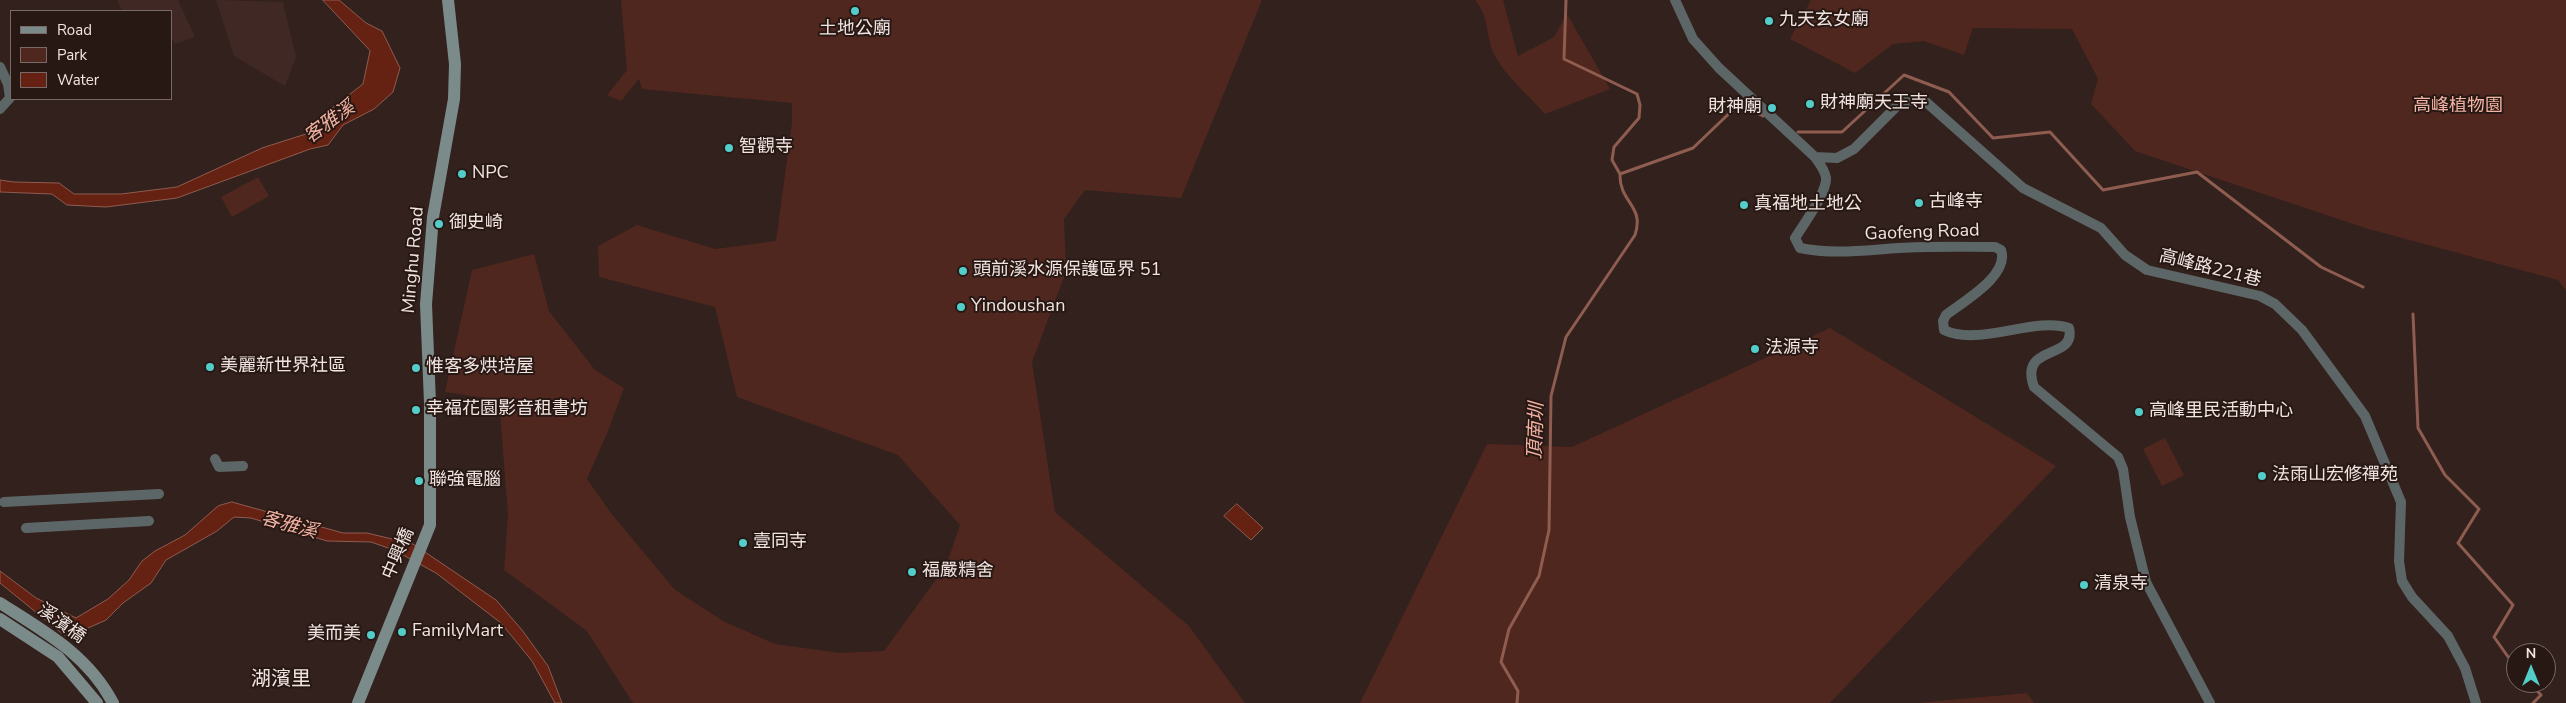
<!DOCTYPE html>
<html>
<head>
<meta charset="utf-8">
<style>
  body { margin:0 }
  #map { position:relative; width:2566px; height:703px; overflow:hidden; background:#32211d; font-family:"Nunito Sans",sans-serif }
  canvas { display:block }
  .legend { position:absolute; left:10px; top:10px; width:162px; height:90px; box-sizing:border-box; background:#281814; border:1px solid #786a66; margin:0; padding:6px 9px; list-style:none; font-size:15px; color:#f0e4e1 }
  .legend li { display:flex; align-items:center; gap:10px; height:25px }
  .legend b { width:25px; border:1px solid #786a66 }
  .north { position:absolute; left:2506px; top:643px; width:50px; height:50px; box-sizing:border-box; background:#281814; border:1px solid #786a66; border-radius:50%; rotate:0deg; font-size:14px; font-weight:700; line-height:20px; text-align:center; color:#f0e4e1 }
  .north::after { content:''; display:block; margin:auto; width:18px; height:22px; background:#53cdc9; clip-path:polygon(50% 0,100% 100%,50% 72%,0 100%) }
</style>
</head>
<body>
<div id="map">
<canvas width="2566" height="703"></canvas>
<ul class="legend">
<li><b style="height:6px;background:#7b8b8a"></b>Road</li>
<li><b style="height:14px;background:#50271e"></b>Park</li>
<li><b style="height:14px;background:#652112"></b>Water</li>
</ul>
<div class="north">N</div>
</div>
<script>
const c = document.querySelector('canvas').getContext('2d');
c.lineJoin = 'round';
function fillPath(path, color) {
  c.fillStyle = color;
  c.fill(path, 'evenodd');
}
function stroke(path, color, width, dash) {
  c.strokeStyle = color;
  c.lineWidth = width;
  c.lineCap = dash ? 'butt' : 'round';
  c.setLineDash(dash || []);
  c.stroke(path);
}
function label(font, color, halo, rows, align = 'center') {
  c.font = font + ' "Nunito Sans","Noto Sans TC",sans-serif';
  c.lineWidth = 4;
  c.setLineDash([]);
  c.textBaseline = 'middle';
  c.strokeStyle = halo;
  c.fillStyle = color;
  for (const [text, x, y, turn = 0] of rows) {
    c.save();
    c.translate(x, y);
    c.rotate((+turn || 0) * Math.PI / 180);
    c.textAlign = isNaN(turn) ? turn : align;
    if (halo) c.strokeText(text, 0, 0);
    c.fillText(text, 0, 0);
    c.restore();
  }
}
fillPath(new Path2D(`
  M 117,0 L 178,0 L 195,37 L 175,44 L 171,37 L 171,11 L 122,11 Z
  M 216,0 L 283,2 L 296,57 L 285,86 L 234,56 Z`), '#402924');
fillPath(new Path2D(`
  M 621,0 L 1262,0 L 1181,198 L 1085,190 L 1064,219 L 1066,272 L 1032,362 L 1055,512 L 1189,626 L 1245,703 L 633,703 L 587,631 L 504,570 L 508,515 L 499,400 L 445,392 L 472,270 L 534,254 L 549,311 L 595,370 L 624,388 L 608,431 L 587,479 L 611,513 L 674,589 L 723,621 L 775,644 L 840,653 L 884,651 L 946,566 L 960,525 L 898,455 L 737,397 L 715,307 L 599,277 L 598,246 L 637,225 L 715,249 L 776,241 L 792,123 L 792,103 L 642,89 L 639,79 L 621,101 L 607,95 L 627,70 Z
  M 1475,0 L 1503,0 L 1518,56 L 1554,37 L 1567,14 L 1610,89 L 1545,114 C 1528,95 1506,77 1494,54 C 1485,35 1490,18 1475,0 Z
  M 1811,0 L 2566,0 L 2566,291 L 2558,280 L 2365,228 L 2135,151 L 2091,104 L 2098,79 L 2072,29 L 1973,28 L 1964,55 L 1924,41 L 1893,44 L 1855,73 L 1790,39 Z
  M 258,177 L 269,196 L 232,217 L 221,197 Z
  M 1830,328 L 2056,466 L 1830,703 L 1360,703 L 1487,444 L 1572,447 Z
  M 2165,438 L 2184,475 L 2162,486 L 2143,449 Z
  M 2027,693 L 2034,703 L 1916,703 Z`), '#50271e');
const water = new Path2D(`
  M 323,0 L 339,0 L 366,23 L 382,31 L 400,68 L 393,92 L 374,109 L 343,125 L 328,145 L 310,149 L 177,198 L 106,207 L 67,205 L 52,194 L 0,192 L 0,180 L 14,182 L 59,183 L 74,194 L 121,194 L 177,187 L 262,148 L 309,133 L 318,119 L 363,84 L 370,51 Z
  M 232,502 L 343,533 L 367,533 L 413,544 L 496,600 L 522,630 L 548,666 L 562,703 L 555,703 L 532,661 L 501,623 L 436,573 L 394,550 L 371,542 L 327,541 L 251,518 L 234,517 L 217,531 L 166,560 L 151,583 L 123,603 L 106,620 L 77,633 L 64,635 L 0,583 L 0,571 L 36,598 L 76,618 L 108,599 L 129,580 L 142,561 L 155,551 L 185,535 L 218,506 Z
  M 1237,504 L 1263,528 L 1251,540 L 1224,516 Z`);
fillPath(water, '#652112');
stroke(water, '#8f5c50', 1);
stroke(new Path2D(`
  M 1566,0 L 1564,59 L 1637,94 L 1640,105 L 1639,118 L 1614,147 L 1612,160 L 1620,174 L 1693,148 L 1739,104 L 1763,116
  M 1798,132 L 1842,132 L 1904,75 L 1949,92 L 1993,138 L 2050,132 L 2103,190 L 2197,172 L 2321,267 L 2363,287
  M 2413,314 L 2418,428 L 2445,475 L 2479,509 L 2458,543 L 2513,605 L 2494,637 L 2516,668
  M 2530,683 L 2541,695 L 2533,703
  M 1517,703 L 1518,691 L 1501,662 L 1509,629 L 1539,576 L 1549,530 L 1551,396 L 1566,337 L 1635,235 C 1645,205 1619,203 1620,174`), '#8f5c50', 3);
stroke(new Path2D(`
  M 1675,0 L 1693,39 L 1719,68 L 1815,157 C 1819,163 1825,170 1826,178 C 1827,193 1803,225 1795,238 L 1800,248 C 1833,255 1866,250 1899,248 C 1931,246 1963,247 1995,247 L 2001,250 C 2010,275 1964,301 1946,315 L 1943,321 L 1944,330 C 1979,347 2035,316 2069,328 C 2077,361 2018,343 2034,387 L 2118,457 L 2123,469 L 2130,517 L 2146,582 L 2210,703
  M 0,67 L 8,84 L 10,98 L 0,109
  M 1815,157 L 1837,158 L 1854,149 L 1898,105 L 1911,100 L 1926,102 L 2023,188 L 2101,228 L 2125,255 L 2147,270 L 2260,296 L 2275,304 L 2302,330 L 2365,416 L 2401,502 L 2399,561 L 2402,581 L 2412,597 L 2448,636 L 2465,668 L 2476,703
  M 215,459 L 219,467 L 243,466
  M 4,502 L 159,494
  M 26,528 L 149,521`), '#5d6666', 10);
stroke(new Path2D(`
  M 0,603 C 44,631 88,655 113,703
  M 0,619 L 58,657 L 97,703
  M 358,703 L 430,525 L 430,403 L 426,304 L 433,217 L 454,99 L 455,64 L 448,0`), '#7b8b8a', 12);
for (const [x, y, r, color] of [
  [855,11,5,"#53cdc9"],
  [1769,21,5,"#53cdc9"],
  [1810,104,5,"#53cdc9"],
  [1772,108,5,"#53cdc9"],
  [729,148,5,"#53cdc9"],
  [462,174,5,"#53cdc9"],
  [1919,203,5,"#53cdc9"],
  [1744,205,5,"#53cdc9"],
  [439,224,5,"#53cdc9"],
  [963,271,5,"#53cdc9"],
  [961,307,5,"#53cdc9"],
  [1755,349,5,"#53cdc9"],
  [210,367,5,"#53cdc9"],
  [416,368,5,"#53cdc9"],
  [416,410,5,"#53cdc9"],
  [2139,412,5,"#53cdc9"],
  [2262,476,5,"#53cdc9"],
  [419,481,5,"#53cdc9"],
  [743,543,5,"#53cdc9"],
  [912,572,5,"#53cdc9"],
  [2084,585,5,"#53cdc9"],
  [402,632,5,"#53cdc9"],
  [371,635,5,"#53cdc9"]
]) {
  const dot = new Path2D();
  dot.arc(x, y, r, 0, 2 * Math.PI);
  c.fillStyle = color;
  c.fill(dot);
  stroke(dot, '#281814', 2);
}
label('18px', '#f0e4e1', '#281814', [
  ["九天玄女廟",1779,21],
  ["土地公廟",855,30,"center"],
  ["財神廟天王寺",1820,104],
  ["財神廟",1762,108,"right"],
  ["智觀寺",739,148],
  ["NPC",472,174],
  ["古峰寺",1929,203],
  ["真福地土地公",1754,205],
  ["御史崎",449,224],
  ["頭前溪水源保護區界 51",973,271],
  ["Yindoushan",971,307],
  ["法源寺",1765,349],
  ["美麗新世界社區",220,367],
  ["惟客多烘培屋",426,368],
  ["幸福花園影音租書坊",426,410],
  ["高峰里民活動中心",2149,412],
  ["法雨山宏修禪苑",2272,476],
  ["聯強電腦",429,481],
  ["壹同寺",753,543],
  ["福嚴精舍",922,572],
  ["清泉寺",2094,585],
  ["FamilyMart",412,632],
  ["美而美",361,635,"right"]
], 'left');
label('18px', '#f4b4a4', '#281814', [
  ["高峰植物園",2458,107]
]);
label('18px', '#f0e4e1', '#281814', [
  ["Gaofeng Road",1922,233,-2],
  ["Minghu Road",414,260,-85],
  ["高峰路221巷",2210,269,14],
  ["中興橋",399,554,-67],
  ["溪濱橋",61,624,36]
]);
label('italic 19px', '#f2b2a2', '#281814', [
  ["客雅溪",330,123,-36],
  ["頂南圳",1537,431,-88],
  ["客雅溪",289,526,15]
]);
label('20px', '#f0e4e1', '#281814', [
  ["湖濱里",281,680]
]);
</script>
</body>
</html>
